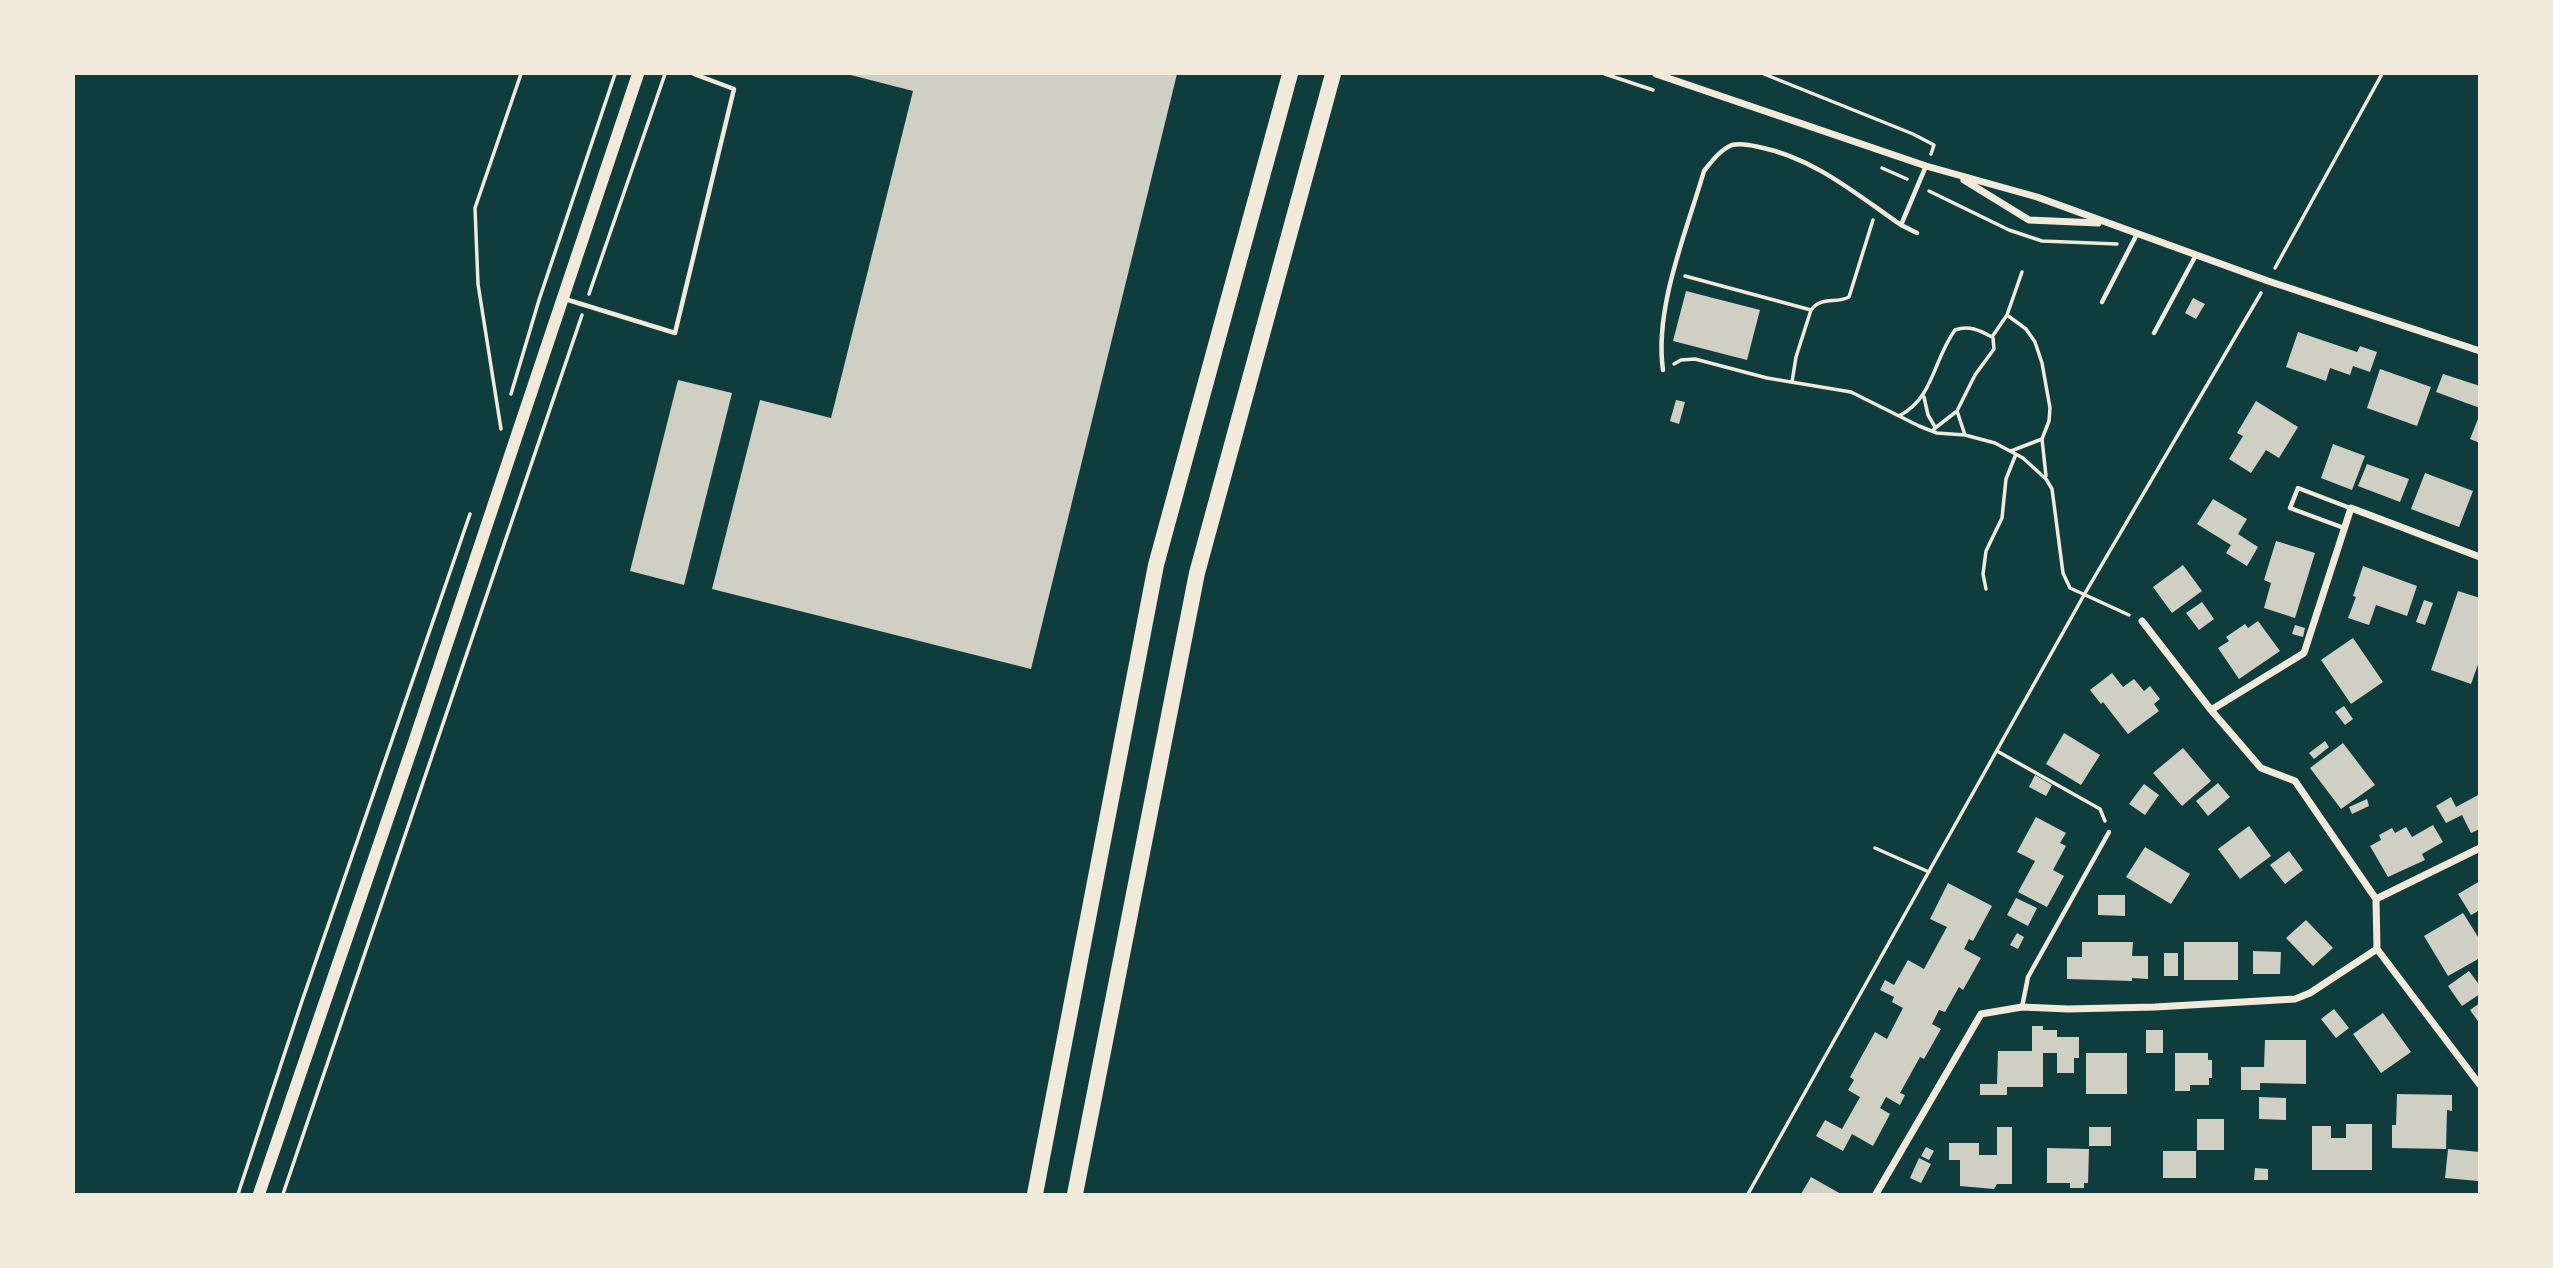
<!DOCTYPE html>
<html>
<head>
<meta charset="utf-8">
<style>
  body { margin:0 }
  #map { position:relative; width:2553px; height:1268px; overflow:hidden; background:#0f3d3e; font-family:Commissioner,sans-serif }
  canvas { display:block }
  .frame { position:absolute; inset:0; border:75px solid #f1e9da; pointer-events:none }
</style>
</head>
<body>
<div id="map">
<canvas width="2553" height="1268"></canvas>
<div class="frame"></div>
</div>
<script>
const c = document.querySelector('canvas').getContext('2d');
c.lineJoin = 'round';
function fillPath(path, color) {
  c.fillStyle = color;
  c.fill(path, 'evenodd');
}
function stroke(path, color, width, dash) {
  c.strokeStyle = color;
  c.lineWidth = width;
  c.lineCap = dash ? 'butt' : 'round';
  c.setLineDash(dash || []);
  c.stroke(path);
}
fillPath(new Path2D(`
  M 847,74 L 1177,74 L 1031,669 L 712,589 L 760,400 L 831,418 L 913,91 Z
  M 1686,291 L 1760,310 L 1747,360 L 1673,341 Z
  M 2193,298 L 2205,304 L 2196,319 L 2185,313 Z
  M 2298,332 L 2357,352 L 2360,346 L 2377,352 L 2370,372 L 2353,366 L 2350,375 L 2330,368 L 2326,381 L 2286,367 Z
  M 2380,369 L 2431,387 L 2417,426 L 2367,408 Z
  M 2443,374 L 2480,386 L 2480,408 L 2436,392 Z
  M 678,380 L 732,393 L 684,585 L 630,571 Z
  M 1676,400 L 1685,402 L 1679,424 L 1670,421 Z
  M 2256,401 L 2298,427 L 2279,458 L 2266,450 L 2251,473 L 2229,459 L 2243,436 L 2237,433 Z
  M 2480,414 L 2480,443 L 2470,439 Z
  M 2333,444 L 2365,456 L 2352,490 L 2321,478 Z
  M 2367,464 L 2409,479 L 2400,502 L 2358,486 Z
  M 2425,473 L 2473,491 L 2459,527 L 2411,509 Z
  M 2213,499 L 2247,519 L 2238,534 L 2258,547 L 2247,566 L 2226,553 L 2231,545 L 2197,524 Z
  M 2276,541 L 2315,553 L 2295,618 L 2264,608 L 2271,583 L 2264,580 Z
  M 2183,565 L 2202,591 L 2172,613 L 2153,587 Z
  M 2363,566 L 2417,586 L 2407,616 L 2376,605 L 2369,625 L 2348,618 L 2356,597 L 2353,596 Z
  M 2458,591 L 2480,598 L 2480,659 L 2471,684 L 2431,670 Z
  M 2424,600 L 2433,603 L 2425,625 L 2416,622 Z
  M 2202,602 L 2214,619 L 2199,630 L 2186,613 Z
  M 2258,621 L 2280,651 L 2239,679 L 2218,648 L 2229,641 L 2226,637 L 2245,624 L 2248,628 Z
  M 2295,625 L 2305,628 L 2303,637 L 2292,634 Z
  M 2353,638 L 2383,682 L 2351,704 L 2321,660 Z
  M 2112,673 L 2123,687 L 2134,679 L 2144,691 L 2150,686 L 2160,699 L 2154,704 L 2159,711 L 2128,734 L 2103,702 L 2101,704 L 2090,690 Z
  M 2344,706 L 2353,719 L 2345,725 L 2335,712 Z
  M 2064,733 L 2100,755 L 2081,785 L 2046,764 Z
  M 2325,741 L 2329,747 L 2314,759 L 2309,753 Z
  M 2343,743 L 2375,785 L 2341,809 L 2310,768 Z
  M 2183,748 L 2211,781 L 2182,806 L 2153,773 Z
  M 2035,775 L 2052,785 L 2046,796 L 2029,787 Z
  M 2218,783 L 2230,797 L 2208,816 L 2196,801 Z
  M 2144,784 L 2159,795 L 2145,815 L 2129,804 Z
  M 2480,794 L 2480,829 L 2471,833 L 2462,815 L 2446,823 L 2436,806 L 2451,797 L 2456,807 Z
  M 2367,799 L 2369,806 L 2352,814 L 2349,807 Z
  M 2036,817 L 2066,833 L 2060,843 L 2066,846 L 2053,870 L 2064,876 L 2047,907 L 2018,892 L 2035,861 L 2017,852 Z
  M 2433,825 L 2443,842 L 2422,854 L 2425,860 L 2388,877 L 2370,846 L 2381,840 L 2379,835 L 2392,828 L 2395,833 L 2406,827 L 2412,837 Z
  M 2249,826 L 2271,856 L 2240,879 L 2218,849 Z
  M 2145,847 L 2190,874 L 2171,904 L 2126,877 Z
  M 2289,851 L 2303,870 L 2285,884 L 2270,865 Z
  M 2480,881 L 2480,910 L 2471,915 L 2458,894 Z
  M 1948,883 L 1992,906 L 1973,941 L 1969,939 L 1964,949 L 1981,958 L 1963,990 L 1959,987 L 1945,1012 L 1939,1010 L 1932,1024 L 1941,1029 L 1924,1059 L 1920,1057 L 1900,1093 L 1905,1095 L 1900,1105 L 1886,1097 L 1880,1108 L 1890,1114 L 1873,1146 L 1852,1134 L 1843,1151 L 1816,1136 L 1825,1120 L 1842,1129 L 1860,1097 L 1848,1090 L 1854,1080 L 1850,1077 L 1875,1032 L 1887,1039 L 1903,1008 L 1892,1002 L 1894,997 L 1880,990 L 1885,980 L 1894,985 L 1908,960 L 1924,969 L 1947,927 L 1930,919 Z
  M 2098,895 L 2125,895 L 2125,916 L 2098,915 Z
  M 2016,898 L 2037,908 L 2028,926 L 2007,915 Z
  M 2463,913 L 2480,940 L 2480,958 L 2448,976 L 2424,936 Z
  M 2306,920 L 2333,948 L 2313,966 L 2286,938 Z
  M 2017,933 L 2024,937 L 2018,949 L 2010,945 Z
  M 2082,942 L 2133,942 L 2132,956 L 2148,956 L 2148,979 L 2132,978 L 2132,981 L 2067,979 L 2067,957 L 2082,957 Z
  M 2184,942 L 2238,942 L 2238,980 L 2184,980 Z
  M 2253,951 L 2281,952 L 2280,974 L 2253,974 Z
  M 2164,953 L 2178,953 L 2178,976 L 2164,976 Z
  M 2469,971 L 2480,986 L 2480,994 L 2462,1006 L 2448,986 Z
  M 2480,1003 L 2480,1024 L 2470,1010 Z
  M 2334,1009 L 2349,1028 L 2336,1038 L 2321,1019 Z
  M 2383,1013 L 2411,1052 L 2381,1073 L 2353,1034 Z
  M 2032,1026 L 2043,1026 L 2043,1030 L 2057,1030 L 2057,1037 L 2079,1037 L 2079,1058 L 2074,1058 L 2074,1073 L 2057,1073 L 2057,1053 L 2043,1053 L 2043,1087 L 2007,1087 L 2007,1095 L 1980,1095 L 1980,1084 L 1997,1084 L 1998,1051 L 2032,1051 Z
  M 2146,1030 L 2163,1030 L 2163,1053 L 2146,1053 Z
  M 2265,1040 L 2306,1040 L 2306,1084 L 2260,1083 L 2260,1090 L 2241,1090 L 2241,1067 L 2264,1067 Z
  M 2086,1053 L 2127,1053 L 2127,1094 L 2086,1094 Z
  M 2175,1053 L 2208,1053 L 2208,1060 L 2212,1060 L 2212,1078 L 2209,1078 L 2209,1085 L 2190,1085 L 2190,1091 L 2175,1091 Z
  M 2397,1094 L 2452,1095 L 2452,1111 L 2447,1110 L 2446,1149 L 2392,1148 L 2392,1125 L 2396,1125 Z
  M 2259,1097 L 2286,1098 L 2286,1120 L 2259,1119 Z
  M 2197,1119 L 2224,1119 L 2224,1150 L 2197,1150 Z
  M 2346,1124 L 2372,1124 L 2372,1170 L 2312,1170 L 2312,1126 L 2331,1126 L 2331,1138 L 2346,1138 Z
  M 1997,1127 L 2012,1127 L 2012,1184 L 1997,1184 L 1994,1189 L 1960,1186 L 1960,1160 L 1949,1160 L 1949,1143 L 1979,1143 L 1979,1155 L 1997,1155 Z
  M 2089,1127 L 2111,1127 L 2111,1146 L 2089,1146 Z
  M 1926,1147 L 1934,1151 L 1929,1160 L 1921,1156 Z
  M 2047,1148 L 2089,1149 L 2088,1183 L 2084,1183 L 2084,1188 L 2070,1188 L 2070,1183 L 2047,1183 Z
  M 2448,1149 L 2480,1152 L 2478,1181 L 2445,1178 Z
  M 2163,1151 L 2196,1151 L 2196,1178 L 2163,1178 Z
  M 1919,1158 L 1931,1164 L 1921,1183 L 1910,1178 Z
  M 2255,1168 L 2268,1169 L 2268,1180 L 2254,1180 Z
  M 1811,1177 L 1841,1194 L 1801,1194 Z`), '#cfcfc3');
stroke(new Path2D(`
  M 1605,74 L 1653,90
  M 1764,74 L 1913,134 L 1934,145 L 1931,154
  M 1882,168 L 1907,179
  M 1929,191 L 2009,230 L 2042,241 L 2117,244
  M 2275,268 L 2382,74
  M 2022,272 L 2007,315 L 2026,329 L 2035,342 L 2042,363 L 2050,408 L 2049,421 L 2042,439 L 2046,476
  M 1685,276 L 1811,310
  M 589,294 L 665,74
  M 1674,364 L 1681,360 L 1695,359 L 1767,378 L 1851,392 L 1919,426 L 1937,433 L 1965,435 L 1995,443 L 2023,458 L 2046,479 L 2052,489 L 2063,573 L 2070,588 L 2129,615
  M 1792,382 L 1796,357 L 1811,310 C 1821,296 1836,304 1849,297 L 1873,220
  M 511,394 L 539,300 L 615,74
  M 1924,397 L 1928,415 L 1935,427
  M 1899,416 C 1934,398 1933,360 1955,330 C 1969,325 1979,330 1992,337 L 2007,315
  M 501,429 L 478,284 L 475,208 L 521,74
  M 1934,429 L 1957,411
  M 1965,435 L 1957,411 L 1975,375 L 1994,349 L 1993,338
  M 2011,451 L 2042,439
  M 1986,589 L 1983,574 L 1986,551 L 2002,518 L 2006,479 L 2016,454
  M 1997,751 L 2100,809 L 2105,821
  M 1875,848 L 1929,872
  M 238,1194 L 301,1004 L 470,514
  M 283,1194 L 582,315
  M 1748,1194 L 2084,595 L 2261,293`), '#f1e9da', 3.5);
stroke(new Path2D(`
  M 1901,225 L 1917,233
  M 565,299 L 675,333 L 734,89 L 694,74
  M 2102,302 L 2137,234
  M 2154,333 L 2196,255
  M 1663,370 C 1654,308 1687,230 1704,171 C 1712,161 1720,150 1732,145 C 1740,143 1751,145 1759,147 C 1814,158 1856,194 1901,225 L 1926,166
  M 2344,528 L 2290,508 L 2298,488 L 2350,508
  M 2022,1007 L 2028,977 L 2109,832`), '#f1e9da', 4.5);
stroke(new Path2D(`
  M 1656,74 L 1926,166 L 2037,197 L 2268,281 L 2480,351
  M 1964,180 L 2029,220 L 2098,223
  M 2142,621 L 2211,710 L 2261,768 L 2295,781 L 2376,899 L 2377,949 L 2480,1085
  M 2211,710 L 2304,653 L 2351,508 L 2480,557
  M 2376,899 L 2480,848
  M 1876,1194 L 1981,1014 L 2022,1007 L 2068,1009 L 2155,1007 L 2295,999 L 2310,993 L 2377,949`), '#f1e9da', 7);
stroke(new Path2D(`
  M 259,1194 L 411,751 L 638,74`), '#f1e9da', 12);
stroke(new Path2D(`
  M 1035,1194 L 1156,565 L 1290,74
  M 1075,1194 L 1197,573 L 1333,74`), '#f1e9da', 16);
</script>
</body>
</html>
